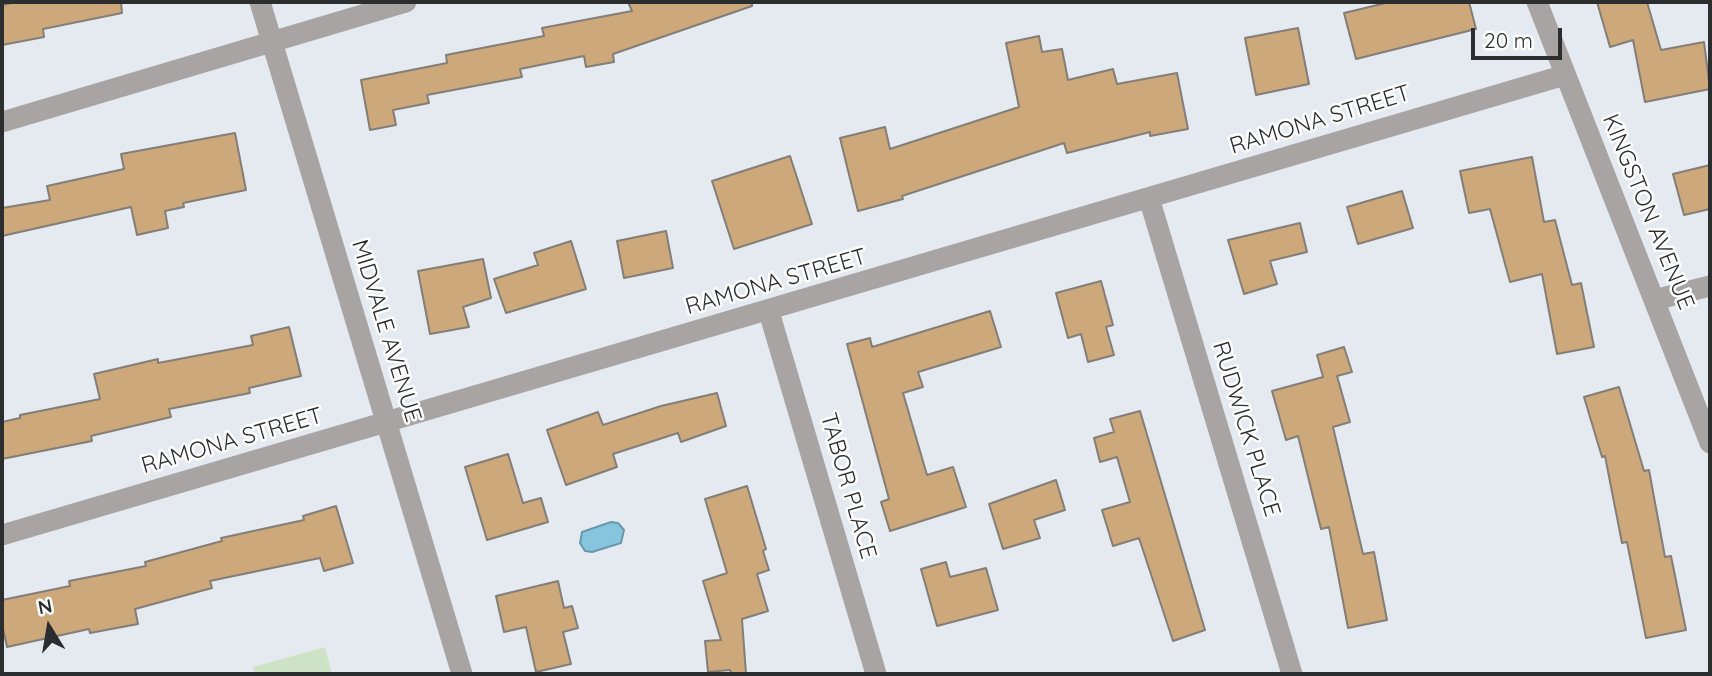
<!DOCTYPE html>
<html>
<head>
<meta charset="utf-8">
<style>
  body { margin:0 }
  #map { position:relative; width:1712px; height:676px; overflow:hidden; background:#e5eaf0; font-family:Quicksand,sans-serif }
  canvas { display:block }
  .frame { position:absolute; inset:0; border:4px solid #2b2d2f; pointer-events:none }
  .north { position:absolute; left:14px; top:592px; width:70px; height:70px; -webkit-text-stroke:5px #fff; paint-order:stroke; rotate:349deg; font-size:19px; font-weight:700; line-height:28px; text-align:center; color:#2b2d2f }
  .north::after { content:''; display:block; margin:auto; width:24px; height:32px; background:#2b2d2f; clip-path:polygon(50% 0,100% 100%,50% 72%,0 100%) }
  .scale { position:absolute; left:1471px; top:28px; width:91px; height:32px; box-sizing:border-box; border:4px solid #2b2d2f; border-top:0; padding-left:9px; font-size:21px; line-height:24px; white-space:nowrap; color:#2b2d2f; -webkit-text-stroke:5px #fff; paint-order:stroke }
</style>
</head>
<body>
<div id="map">
<canvas width="1712" height="676"></canvas>
<div class="frame"></div>
<div class="north">N</div>
<div class="scale">20 m</div>
</div>
<script>
const c = document.querySelector('canvas').getContext('2d');
c.lineJoin = 'round';
function fillPath(path, color) {
  c.fillStyle = color;
  c.fill(path, 'evenodd');
}
function stroke(path, color, width, dash) {
  c.strokeStyle = color;
  c.lineWidth = width;
  c.lineCap = dash ? 'butt' : 'round';
  c.setLineDash(dash || []);
  c.stroke(path);
}
function label(font, color, halo, rows, align = 'center') {
  c.font = font + ' Quicksand,sans-serif';
  c.lineWidth = 5;
  c.setLineDash([]);
  c.textBaseline = 'middle';
  c.strokeStyle = halo;
  c.fillStyle = color;
  for (const [text, x, y, turn = 0] of rows) {
    c.save();
    c.translate(x, y);
    c.rotate((+turn || 0) * Math.PI / 180);
    c.textAlign = isNaN(turn) ? turn : align;
    if (halo) c.strokeText(text, 0, 0);
    c.fillText(text, 0, 0);
    c.restore();
  }
}
fillPath(new Path2D(`
  M 325,647 L 332,674 L 255,674 L 253,667 Z`), '#cee3c6');
const water = new Path2D(`
  M 611,522 L 618,523 L 624,530 L 621,543 L 592,552 L 585,551 L 580,543 L 582,532 Z`);
fillPath(water, '#87c4de');
stroke(water, '#6b97aa', 2);
const building = new Path2D(`
  M 17,2 L 121,2 L 122,13 L 43,29 L 44,37 L 2,45 L 2,5 Z
  M 628,2 L 752,2 L 752,6 L 613,54 L 614,62 L 586,67 L 584,56 L 520,69 L 522,77 L 427,95 L 429,103 L 393,110 L 396,125 L 370,130 L 361,80 L 447,63 L 446,55 L 544,36 L 542,28 L 632,11 Z
  M 1390,2 L 1469,2 L 1476,29 L 1356,59 L 1344,13 Z
  M 1597,2 L 1647,2 L 1661,50 L 1704,42 L 1710,89 L 1645,102 L 1633,40 L 1610,47 Z
  M 1298,28 L 1309,84 L 1256,95 L 1245,38 Z
  M 1039,36 L 1042,52 L 1062,49 L 1068,80 L 1113,69 L 1117,84 L 1177,73 L 1188,129 L 1150,136 L 1150,132 L 1067,153 L 1064,143 L 902,196 L 903,199 L 858,211 L 840,138 L 885,127 L 890,149 L 1019,107 L 1006,43 Z
  M 235,133 L 246,190 L 183,203 L 184,207 L 165,211 L 168,228 L 137,235 L 131,207 L 2,236 L 2,208 L 50,200 L 47,186 L 124,169 L 121,154 Z
  M 790,156 L 812,224 L 734,249 L 712,181 Z
  M 1532,157 L 1544,222 L 1555,220 L 1572,285 L 1581,283 L 1594,347 L 1557,354 L 1542,274 L 1510,282 L 1490,209 L 1469,213 L 1460,171 Z
  M 1710,165 L 1710,209 L 1684,215 L 1673,174 Z
  M 1402,191 L 1413,228 L 1358,244 L 1347,207 Z
  M 1300,223 L 1307,252 L 1270,261 L 1277,284 L 1244,294 L 1228,240 Z
  M 666,231 L 673,268 L 624,278 L 617,241 Z
  M 571,241 L 586,289 L 506,313 L 494,279 L 538,265 L 534,253 Z
  M 483,259 L 491,298 L 463,307 L 469,327 L 430,334 L 418,271 Z
  M 1101,281 L 1113,325 L 1106,327 L 1114,355 L 1088,362 L 1081,334 L 1068,338 L 1056,293 Z
  M 990,311 L 1001,347 L 918,372 L 923,387 L 903,393 L 927,475 L 953,467 L 966,507 L 890,531 L 881,502 L 889,499 L 847,344 L 870,338 L 872,347 Z
  M 289,327 L 301,376 L 249,388 L 250,393 L 169,409 L 171,417 L 91,436 L 92,441 L 2,459 L 2,422 L 20,418 L 20,415 L 100,399 L 94,374 L 158,359 L 158,363 L 253,345 L 251,336 Z
  M 1344,347 L 1352,372 L 1337,376 L 1350,422 L 1333,427 L 1363,554 L 1374,552 L 1387,620 L 1348,628 L 1329,527 L 1321,529 L 1298,436 L 1286,440 L 1272,391 L 1323,377 L 1317,355 Z
  M 1619,387 L 1644,471 L 1649,470 L 1665,557 L 1671,556 L 1686,630 L 1646,638 L 1627,542 L 1622,543 L 1605,456 L 1602,457 L 1584,397 Z
  M 717,393 L 726,426 L 681,442 L 678,433 L 613,454 L 617,467 L 566,485 L 547,430 L 598,412 L 603,425 L 661,406 Z
  M 1140,411 L 1205,630 L 1173,641 L 1139,538 L 1113,546 L 1102,510 L 1130,502 L 1117,457 L 1100,462 L 1094,438 L 1114,432 L 1110,419 Z
  M 508,454 L 523,503 L 541,498 L 548,522 L 487,540 L 465,467 Z
  M 1056,480 L 1065,510 L 1034,520 L 1040,538 L 1003,549 L 989,504 Z
  M 747,486 L 766,549 L 763,551 L 769,570 L 757,574 L 768,611 L 742,619 L 746,674 L 732,674 L 730,670 L 708,672 L 705,641 L 721,640 L 703,581 L 727,573 L 705,499 Z
  M 336,506 L 353,563 L 324,571 L 320,558 L 210,581 L 212,588 L 135,609 L 138,624 L 90,633 L 89,629 L 7,647 L 2,624 L 2,600 L 70,586 L 69,581 L 146,566 L 145,562 L 222,541 L 221,538 L 304,520 L 303,516 Z
  M 946,562 L 950,577 L 986,568 L 998,610 L 937,626 L 921,569 Z
  M 558,581 L 564,608 L 572,606 L 578,628 L 563,632 L 571,664 L 536,672 L 526,627 L 504,632 L 496,596 Z`);
fillPath(building, '#cca87b');
stroke(building, '#837e78', 2);
stroke(new Path2D(`
  M 260,2 L 462,674
  M 1537,2 L 1710,443
  M 2,122 L 406,2
  M 1149,198 L 1292,674
  M 1654,300 L 1710,286
  M 769,312 L 876,674
  M 2,535 L 1565,75`), '#a8a4a4', 21);
label('23px', '#2b2d2f', '#fff', [
  ["RAMONA STREET",1320,120,-17],
  ["KINGSTON AVENUE",1648,212,68],
  ["RAMONA STREET",776,282,-16],
  ["MIDVALE AVENUE",386,331,73],
  ["RUDWICK PLACE",1246,429,73],
  ["RAMONA STREET",232,441,-16],
  ["TABOR PLACE",848,486,74]
]);
</script>
</body>
</html>
